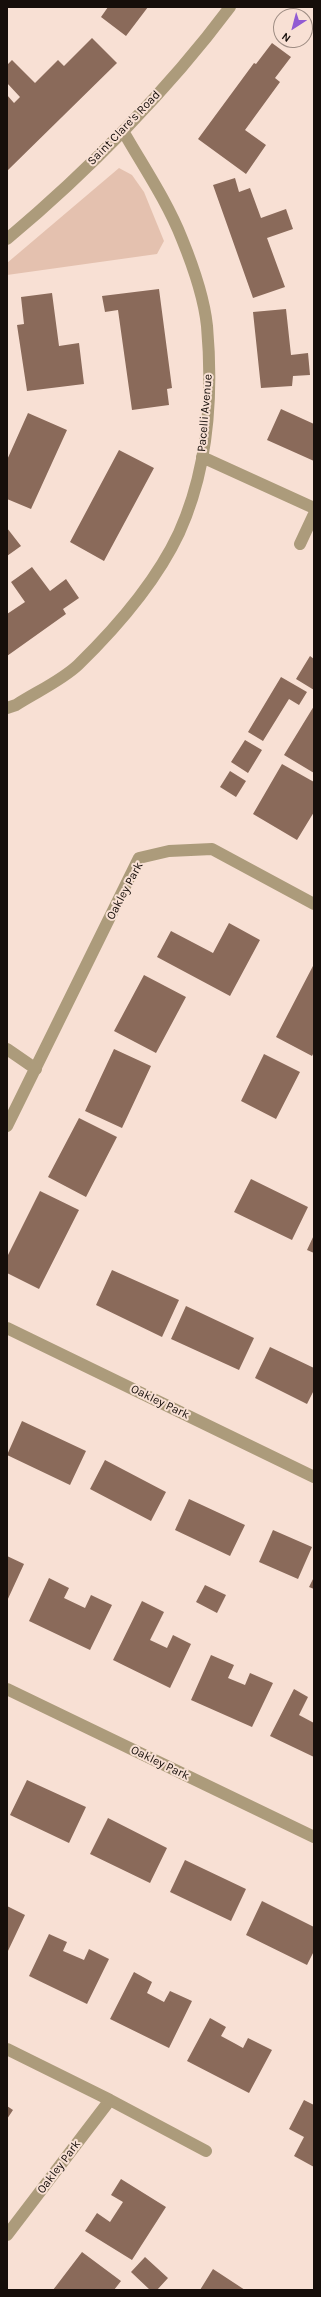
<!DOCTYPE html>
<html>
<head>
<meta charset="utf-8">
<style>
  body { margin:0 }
  #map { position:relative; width:321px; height:2297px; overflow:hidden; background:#f8e0d4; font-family:Karla,sans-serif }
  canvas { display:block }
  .frame { position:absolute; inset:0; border:8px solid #160e0a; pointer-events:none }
  .north { position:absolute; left:273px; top:8px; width:40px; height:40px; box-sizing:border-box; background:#f8e0d4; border:1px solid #9e8c83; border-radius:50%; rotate:216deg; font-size:11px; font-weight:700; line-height:16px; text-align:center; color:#160e0a }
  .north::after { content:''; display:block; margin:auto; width:14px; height:18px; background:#915bd3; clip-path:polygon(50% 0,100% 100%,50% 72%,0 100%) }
</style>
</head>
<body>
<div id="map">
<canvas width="321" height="2297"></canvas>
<div class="frame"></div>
<div class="north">N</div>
</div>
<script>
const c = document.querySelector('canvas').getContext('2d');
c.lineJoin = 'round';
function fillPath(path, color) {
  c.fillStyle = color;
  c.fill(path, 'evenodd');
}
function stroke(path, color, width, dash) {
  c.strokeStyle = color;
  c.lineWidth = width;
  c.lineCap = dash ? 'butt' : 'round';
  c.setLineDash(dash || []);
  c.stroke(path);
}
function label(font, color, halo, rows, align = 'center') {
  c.font = font + ' Karla,sans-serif';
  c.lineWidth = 4;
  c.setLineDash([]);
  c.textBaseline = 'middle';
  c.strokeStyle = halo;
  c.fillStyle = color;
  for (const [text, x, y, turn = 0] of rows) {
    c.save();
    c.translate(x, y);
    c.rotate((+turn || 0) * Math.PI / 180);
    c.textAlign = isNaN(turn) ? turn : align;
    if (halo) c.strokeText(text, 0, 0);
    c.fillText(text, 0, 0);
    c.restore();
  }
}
fillPath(new Path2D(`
  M 119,168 L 132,175 L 144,192 L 164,241 L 157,254 L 7,275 L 7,263 Z`), '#e4c1af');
fillPath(new Path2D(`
  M 108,7 L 148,7 L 126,36 L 101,17 Z
  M 92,38 L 117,63 L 7,171 L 7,95 L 14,103 L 20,97 L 7,83 L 7,65 L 12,60 L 35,83 L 58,60 L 64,66 Z
  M 272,43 L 291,57 L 275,78 L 280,82 L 245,130 L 266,145 L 246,174 L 198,139 L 254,63 L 256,64 Z
  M 235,178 L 239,192 L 250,188 L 261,218 L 286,209 L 293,229 L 267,238 L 285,287 L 253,298 L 213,185 Z
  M 159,289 L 172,388 L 167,389 L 169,405 L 132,410 L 118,310 L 105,312 L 102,296 Z
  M 52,293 L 59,346 L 79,343 L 84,384 L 27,391 L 17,325 L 24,324 L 21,297 Z
  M 286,309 L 291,355 L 308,353 L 310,375 L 293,376 L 292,386 L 261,388 L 253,312 Z
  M 281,409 L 314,424 L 314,461 L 267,440 Z
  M 28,413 L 67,430 L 31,509 L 7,499 L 7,460 Z
  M 119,450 L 154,468 L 104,561 L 70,542 Z
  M 7,528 L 21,546 L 7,556 Z
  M 32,567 L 50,591 L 66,579 L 79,598 L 63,609 L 66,614 L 7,656 L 7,614 L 25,602 L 11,582 Z
  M 310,656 L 314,659 L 314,690 L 296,679 Z
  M 281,677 L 307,692 L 299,705 L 289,699 L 263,741 L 248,732 Z
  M 314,706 L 314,773 L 284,755 Z
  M 245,740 L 262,750 L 248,773 L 231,762 Z
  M 282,764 L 314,782 L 314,812 L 297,840 L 253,814 Z
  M 230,771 L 246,781 L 236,797 L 220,787 Z
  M 229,923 L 260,940 L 230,996 L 157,957 L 171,931 L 213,953 Z
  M 314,964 L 314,1052 L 312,1056 L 276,1037 Z
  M 144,975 L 186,997 L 156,1053 L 114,1031 Z
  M 114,1049 L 151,1066 L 122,1128 L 85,1111 Z
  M 264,1054 L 300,1072 L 276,1119 L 241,1101 Z
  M 79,1118 L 117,1137 L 86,1197 L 48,1177 Z
  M 251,1179 L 308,1207 L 292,1240 L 234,1212 Z
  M 40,1191 L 79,1210 L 39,1289 L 7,1273 L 7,1257 Z
  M 314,1235 L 314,1253 L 307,1250 Z
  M 112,1270 L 179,1300 L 162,1337 L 96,1305 Z
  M 186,1306 L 254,1338 L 239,1370 L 171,1339 Z
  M 270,1347 L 314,1368 L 314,1390 L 307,1404 L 255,1378 Z
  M 22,1421 L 86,1451 L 70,1485 L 7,1455 Z
  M 105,1460 L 166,1492 L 151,1521 L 90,1489 Z
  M 189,1499 L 245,1525 L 230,1556 L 175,1530 Z
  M 273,1530 L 312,1547 L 298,1579 L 259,1562 Z
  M 7,1556 L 24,1564 L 7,1601 Z
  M 314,1577 L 314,1589 L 309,1587 Z
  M 49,1578 L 69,1588 L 64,1598 L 85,1608 L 91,1595 L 112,1605 L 90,1650 L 29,1621 Z
  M 205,1585 L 226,1595 L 217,1613 L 196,1602 Z
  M 142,1601 L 164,1612 L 150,1640 L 167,1648 L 173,1635 L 191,1644 L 170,1688 L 113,1660 Z
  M 211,1655 L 234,1665 L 228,1678 L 245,1685 L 250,1673 L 273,1683 L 252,1727 L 191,1700 Z
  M 294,1689 L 308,1697 L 299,1715 L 314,1723 L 314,1757 L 270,1736 Z
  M 27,1780 L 86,1807 L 69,1843 L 10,1815 Z
  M 108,1818 L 167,1848 L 150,1883 L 90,1854 Z
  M 185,1860 L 246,1889 L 231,1921 L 170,1892 Z
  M 262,1901 L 314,1927 L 314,1951 L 307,1965 L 246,1935 Z
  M 7,1906 L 25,1915 L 7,1953 Z
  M 49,1934 L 67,1942 L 63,1951 L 84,1960 L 89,1949 L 109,1959 L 87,2004 L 29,1976 Z
  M 134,1972 L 152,1982 L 147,1993 L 164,2002 L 170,1991 L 192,2001 L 169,2048 L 110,2019 Z
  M 210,2018 L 226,2027 L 221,2036 L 234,2043 L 243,2048 L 248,2038 L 272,2050 L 249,2093 L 187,2061 Z
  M 304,2100 L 314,2105 L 314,2167 L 294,2156 L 304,2137 L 289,2129 Z
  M 7,2106 L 13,2110 L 7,2119 Z
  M 121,2179 L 166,2207 L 132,2260 L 85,2231 L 97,2213 L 110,2222 L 123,2202 L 111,2195 Z
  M 82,2252 L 121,2281 L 114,2290 L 53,2290 Z
  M 145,2257 L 168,2278 L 157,2290 L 150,2290 L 131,2272 Z
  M 213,2269 L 245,2290 L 200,2290 Z`), '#8a6a5a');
stroke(new Path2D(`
  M 7,239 C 87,172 168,90 230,7
  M 202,457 L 314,508
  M 300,544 L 314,514
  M 7,708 L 16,705 C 36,692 61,681 78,665 C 117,627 156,582 179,533 C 208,469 213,394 207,326 C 204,297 193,266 182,239 C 167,201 143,166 123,131
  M 7,1049 L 36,1069
  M 7,1126 L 139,858 L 169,851 L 212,849 L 314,904
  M 7,1328 L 314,1477
  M 7,1689 L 314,1837
  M 7,2049 L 110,2100 L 206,2151
  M 7,2235 L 110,2100`), '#ac9b7b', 12);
label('12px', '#160e0a', '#f8e0d4', [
  ["Saint Clare's Road",124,128,-46],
  ["Pacelli Avenue",205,413,-85],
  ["Oakley Park",125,891,-62],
  ["Oakley Park",160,1402,26],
  ["Oakley Park",160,1763,26],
  ["Oakley Park",59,2167,-53]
]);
</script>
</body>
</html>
